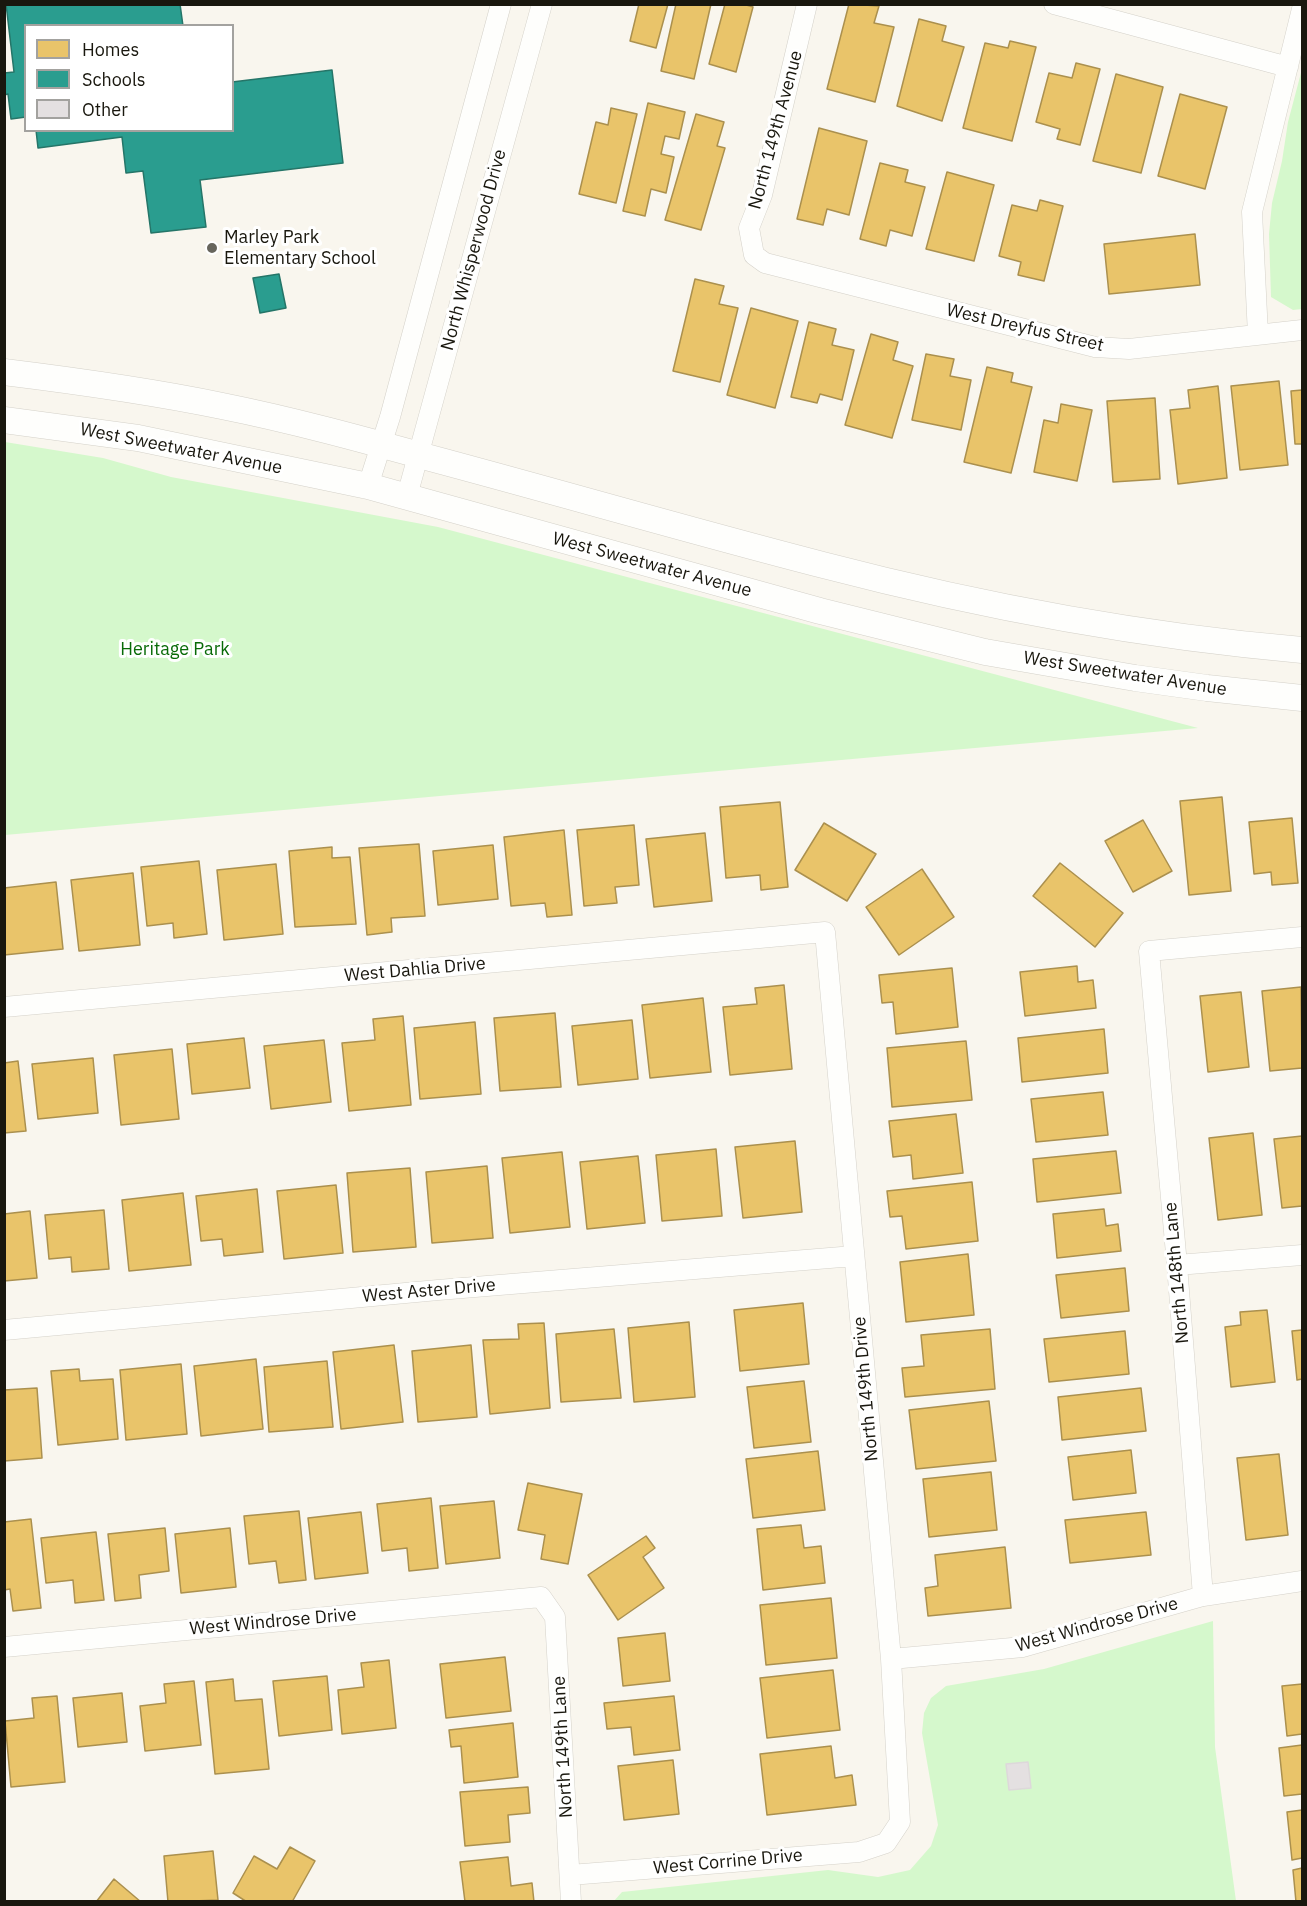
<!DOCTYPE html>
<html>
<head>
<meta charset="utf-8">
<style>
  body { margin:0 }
  #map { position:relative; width:1307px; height:1906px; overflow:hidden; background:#f9f6ee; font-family:"IBM Plex Sans",sans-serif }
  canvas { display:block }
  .frame { position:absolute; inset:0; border:6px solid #19170e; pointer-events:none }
  .legend { position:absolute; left:24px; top:24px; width:210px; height:108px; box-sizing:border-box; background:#fff; border:2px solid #a3a29f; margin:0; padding:8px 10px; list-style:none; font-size:18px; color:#19170e }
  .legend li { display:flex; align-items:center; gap:12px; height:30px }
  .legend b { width:30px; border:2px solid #a3a29f }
</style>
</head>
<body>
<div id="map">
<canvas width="1307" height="1906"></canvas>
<div class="frame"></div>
<ul class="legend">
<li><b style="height:16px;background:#e9c46a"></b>Homes</li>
<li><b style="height:16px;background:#2a9d8f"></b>Schools</li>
<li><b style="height:16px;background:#e4e0e1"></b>Other</li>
</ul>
</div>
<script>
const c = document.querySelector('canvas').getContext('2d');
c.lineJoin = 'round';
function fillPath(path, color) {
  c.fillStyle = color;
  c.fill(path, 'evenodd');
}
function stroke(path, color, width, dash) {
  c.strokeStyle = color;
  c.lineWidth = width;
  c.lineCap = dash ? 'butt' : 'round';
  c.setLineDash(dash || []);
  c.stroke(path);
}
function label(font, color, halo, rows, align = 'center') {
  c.font = font + ' "IBM Plex Sans",sans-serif';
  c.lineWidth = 6;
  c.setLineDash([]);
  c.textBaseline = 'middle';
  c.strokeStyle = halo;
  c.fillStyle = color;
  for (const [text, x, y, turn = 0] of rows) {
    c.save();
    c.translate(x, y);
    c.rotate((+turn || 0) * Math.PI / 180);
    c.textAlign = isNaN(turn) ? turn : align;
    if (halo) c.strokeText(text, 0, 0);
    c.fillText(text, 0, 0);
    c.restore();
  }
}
fillPath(new Path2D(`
  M 1302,69 L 1302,309 L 1293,310 L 1271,297 L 1269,234 L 1272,203 L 1282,161 L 1288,122 Z
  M 5,442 L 103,458 L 171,477 L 438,527 L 1198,728 L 5,835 Z
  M 1213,1621 L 1215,1747 L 1236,1901 L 613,1902 L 622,1892 L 828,1870 L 878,1877 L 910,1870 L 931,1846 L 938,1825 L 922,1733 L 924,1713 L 931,1698 L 946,1686 L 1044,1669 Z`), '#d5f8cc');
const homes = new Path2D(`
  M 639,4 L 668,4 L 656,48 L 630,41 Z
  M 676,4 L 711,4 L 694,79 L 661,71 Z
  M 725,4 L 743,4 L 753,7 L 736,72 L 709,64 Z
  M 849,4 L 879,6 L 874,23 L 894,27 L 875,102 L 827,89 Z
  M 919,19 L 946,26 L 942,41 L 964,47 L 942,121 L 897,106 Z
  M 1010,41 L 1036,47 L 1012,141 L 963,128 L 985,43 L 1008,48 Z
  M 1076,63 L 1100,69 L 1080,145 L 1057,139 L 1060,129 L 1036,122 L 1049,73 L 1072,78 Z
  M 1116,74 L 1163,87 L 1141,173 L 1093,161 Z
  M 1180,94 L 1227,107 L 1205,189 L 1158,176 Z
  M 648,103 L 685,112 L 679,139 L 665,136 L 661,154 L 674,157 L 666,193 L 651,189 L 645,216 L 623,211 Z
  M 611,108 L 637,114 L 616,203 L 579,194 L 596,122 L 608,125 Z
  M 696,114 L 724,122 L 717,146 L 725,148 L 701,230 L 665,220 Z
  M 819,128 L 867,141 L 849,215 L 827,209 L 823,225 L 797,219 Z
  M 880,163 L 908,170 L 905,182 L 925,187 L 912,236 L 890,230 L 886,246 L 860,239 Z
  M 947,172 L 994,185 L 974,261 L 926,249 Z
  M 1040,200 L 1063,206 L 1044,281 L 1018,275 L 1021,262 L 999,256 L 1012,205 L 1037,211 Z
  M 1195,234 L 1200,285 L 1109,294 L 1104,244 Z
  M 695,279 L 724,286 L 719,304 L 738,308 L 720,382 L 673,371 Z
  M 751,308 L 798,321 L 775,408 L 727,395 Z
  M 809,322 L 836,329 L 832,345 L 854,350 L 842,400 L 820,394 L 817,403 L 791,397 Z
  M 871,334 L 898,342 L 893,360 L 913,366 L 892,438 L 845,425 Z
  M 926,354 L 954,359 L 950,376 L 971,380 L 961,430 L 912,420 Z
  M 987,367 L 1013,373 L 1011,382 L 1032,387 L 1011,473 L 964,462 Z
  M 1279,381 L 1288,465 L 1240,470 L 1231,386 Z
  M 1218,386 L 1227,478 L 1178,484 L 1170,410 L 1190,408 L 1188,390 Z
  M 1302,390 L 1302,444 L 1295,444 L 1291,391 Z
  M 1155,398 L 1160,479 L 1113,482 L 1107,401 Z
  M 1061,404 L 1092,410 L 1077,481 L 1034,472 L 1044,420 L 1058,423 Z
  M 1222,797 L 1231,891 L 1189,895 L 1180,801 Z
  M 780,802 L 788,887 L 761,890 L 760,875 L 726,878 L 720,807 Z
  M 1292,818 L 1298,883 L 1272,885 L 1271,872 L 1254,874 L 1249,822 Z
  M 1143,820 L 1172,871 L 1133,892 L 1105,841 Z
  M 824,823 L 876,854 L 847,901 L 795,870 Z
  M 634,825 L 639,885 L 615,887 L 617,903 L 584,906 L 577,830 Z
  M 564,830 L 572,915 L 547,917 L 545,903 L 511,906 L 504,837 Z
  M 705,833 L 712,901 L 654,907 L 646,839 Z
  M 419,844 L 425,916 L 391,918 L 392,932 L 367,935 L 359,848 Z
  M 493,845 L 498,899 L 438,905 L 433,851 Z
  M 332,847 L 332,858 L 350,857 L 356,924 L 295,927 L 289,851 Z
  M 199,861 L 207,934 L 174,938 L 173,923 L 147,926 L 141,867 Z
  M 1060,863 L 1123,913 L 1095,947 L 1033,896 Z
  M 276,864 L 283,934 L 224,940 L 217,870 Z
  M 922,869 L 954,917 L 899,955 L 866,907 Z
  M 133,873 L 140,945 L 79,951 L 71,880 Z
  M 56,882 L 63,949 L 4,955 L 4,888 Z
  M 1077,966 L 1078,982 L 1093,980 L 1096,1008 L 1025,1016 L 1020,972 Z
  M 952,968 L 958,1027 L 896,1034 L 893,1002 L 882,1003 L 879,975 Z
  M 784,985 L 792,1069 L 730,1075 L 723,1007 L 757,1004 L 755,988 Z
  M 1301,987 L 1302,1068 L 1270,1071 L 1262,991 Z
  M 1241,992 L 1249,1067 L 1208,1072 L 1200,996 Z
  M 703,998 L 711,1072 L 650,1078 L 642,1005 Z
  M 555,1013 L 561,1087 L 500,1091 L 494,1018 Z
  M 403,1016 L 411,1105 L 349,1111 L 342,1043 L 375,1040 L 373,1019 Z
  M 632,1020 L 638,1079 L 578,1085 L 572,1026 Z
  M 475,1022 L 481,1094 L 420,1099 L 414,1028 Z
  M 1104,1029 L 1108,1073 L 1022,1082 L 1018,1038 Z
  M 244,1038 L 250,1088 L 192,1094 L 187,1044 Z
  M 324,1040 L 331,1102 L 271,1109 L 264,1046 Z
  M 966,1041 L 972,1100 L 892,1107 L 887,1048 Z
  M 172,1049 L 179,1119 L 121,1125 L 114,1055 Z
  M 93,1058 L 98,1113 L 38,1119 L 32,1064 Z
  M 18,1061 L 26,1131 L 4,1133 L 4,1063 Z
  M 1103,1092 L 1108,1135 L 1036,1142 L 1031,1099 Z
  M 956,1114 L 963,1173 L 913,1179 L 911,1155 L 893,1157 L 889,1121 Z
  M 1253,1133 L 1262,1215 L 1218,1220 L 1209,1138 Z
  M 1302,1136 L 1302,1206 L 1282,1208 L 1274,1139 Z
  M 795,1141 L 802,1212 L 743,1218 L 735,1147 Z
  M 716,1149 L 722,1216 L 662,1221 L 656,1155 Z
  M 1116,1151 L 1121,1193 L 1037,1202 L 1033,1159 Z
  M 562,1152 L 570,1227 L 510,1233 L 502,1158 Z
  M 638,1156 L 645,1223 L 587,1229 L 580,1162 Z
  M 487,1166 L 493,1238 L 432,1243 L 426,1172 Z
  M 410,1168 L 416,1247 L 353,1252 L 347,1173 Z
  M 972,1182 L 978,1241 L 906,1249 L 902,1216 L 890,1217 L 887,1191 Z
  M 336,1185 L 343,1253 L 284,1259 L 277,1191 Z
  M 257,1189 L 263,1252 L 224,1256 L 222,1239 L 201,1241 L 196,1196 Z
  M 183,1193 L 191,1265 L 129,1271 L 122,1200 Z
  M 1104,1209 L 1106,1226 L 1118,1224 L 1121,1251 L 1057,1258 L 1053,1214 Z
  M 104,1210 L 109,1269 L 72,1272 L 71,1257 L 49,1259 L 45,1215 Z
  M 30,1211 L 37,1278 L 4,1281 L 4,1214 Z
  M 968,1254 L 974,1315 L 906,1322 L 900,1262 Z
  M 1125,1268 L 1129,1311 L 1061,1318 L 1056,1275 Z
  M 803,1303 L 809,1364 L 740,1371 L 734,1310 Z
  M 1267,1310 L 1275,1382 L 1231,1387 L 1225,1327 L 1241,1325 L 1240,1312 Z
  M 689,1322 L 695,1397 L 634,1402 L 628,1328 Z
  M 544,1323 L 550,1408 L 490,1414 L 483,1340 L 519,1339 L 518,1324 Z
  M 614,1329 L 621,1398 L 561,1402 L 556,1334 Z
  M 990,1329 L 995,1389 L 905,1397 L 902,1368 L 924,1366 L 921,1335 Z
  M 1302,1330 L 1302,1379 L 1297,1380 L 1292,1331 Z
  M 1125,1331 L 1129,1374 L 1049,1382 L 1044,1339 Z
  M 394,1345 L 403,1422 L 341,1429 L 333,1352 Z
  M 471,1345 L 477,1417 L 418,1422 L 412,1351 Z
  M 256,1359 L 263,1429 L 201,1436 L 194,1366 Z
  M 327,1361 L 333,1427 L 269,1432 L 264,1367 Z
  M 181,1364 L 187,1434 L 126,1440 L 120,1370 Z
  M 79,1369 L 80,1381 L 113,1379 L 118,1439 L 58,1445 L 51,1371 Z
  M 804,1381 L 811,1442 L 754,1448 L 747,1387 Z
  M 37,1388 L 42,1458 L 4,1461 L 4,1390 Z
  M 1141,1388 L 1146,1431 L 1062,1440 L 1058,1397 Z
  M 989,1401 L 996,1461 L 916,1469 L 909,1410 Z
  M 1131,1450 L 1136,1493 L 1073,1500 L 1068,1457 Z
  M 818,1451 L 825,1510 L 753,1518 L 746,1459 Z
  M 1279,1454 L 1288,1535 L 1246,1540 L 1237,1458 Z
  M 991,1472 L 997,1530 L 929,1537 L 923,1479 Z
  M 528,1483 L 582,1494 L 568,1564 L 541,1559 L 545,1535 L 518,1530 Z
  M 431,1498 L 438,1568 L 409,1571 L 407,1548 L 382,1551 L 377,1504 Z
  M 494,1501 L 500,1558 L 446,1564 L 440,1506 Z
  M 299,1511 L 306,1580 L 279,1583 L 276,1561 L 249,1564 L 244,1516 Z
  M 361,1512 L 368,1573 L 315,1579 L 308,1518 Z
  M 1146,1512 L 1151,1555 L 1070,1563 L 1065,1520 Z
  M 31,1519 L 41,1608 L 13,1611 L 10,1589 L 4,1590 L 4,1522 Z
  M 801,1525 L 804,1548 L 821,1546 L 825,1583 L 763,1590 L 757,1529 Z
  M 165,1528 L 169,1571 L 139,1575 L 141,1598 L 115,1601 L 108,1534 Z
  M 230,1528 L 236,1587 L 181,1593 L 175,1534 Z
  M 96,1532 L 104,1600 L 75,1603 L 73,1580 L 46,1583 L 41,1538 Z
  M 646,1536 L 655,1548 L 643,1557 L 664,1588 L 618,1620 L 588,1575 Z
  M 1005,1547 L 1011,1608 L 928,1616 L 925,1588 L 938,1586 L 935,1555 Z
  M 831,1598 L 837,1658 L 766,1665 L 760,1605 Z
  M 665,1633 L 670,1681 L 623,1686 L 618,1638 Z
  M 505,1657 L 511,1711 L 446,1718 L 440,1664 Z
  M 389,1660 L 396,1728 L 342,1734 L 338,1690 L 364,1687 L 361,1663 Z
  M 833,1670 L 840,1730 L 767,1738 L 760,1678 Z
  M 327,1676 L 332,1730 L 279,1736 L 273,1681 Z
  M 233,1679 L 235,1701 L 262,1699 L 269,1769 L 215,1774 L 206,1682 Z
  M 194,1681 L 201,1745 L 145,1751 L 140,1706 L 166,1703 L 164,1684 Z
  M 1302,1684 L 1302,1734 L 1287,1736 L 1282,1686 Z
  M 122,1693 L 127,1742 L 78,1747 L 73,1698 Z
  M 57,1696 L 65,1782 L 11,1787 L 5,1721 L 34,1718 L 32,1698 Z
  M 674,1696 L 680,1750 L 634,1755 L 631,1727 L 607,1729 L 604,1703 Z
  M 513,1723 L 518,1777 L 464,1783 L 461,1746 L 451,1747 L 449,1730 Z
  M 1302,1745 L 1302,1794 L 1284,1796 L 1279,1748 Z
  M 831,1746 L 835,1778 L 852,1775 L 856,1805 L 767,1815 L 760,1754 Z
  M 673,1760 L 679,1814 L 624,1820 L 618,1766 Z
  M 528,1787 L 530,1813 L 508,1815 L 510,1842 L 465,1846 L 460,1792 Z
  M 1302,1810 L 1302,1858 L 1292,1860 L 1287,1812 Z
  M 290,1847 L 315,1861 L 292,1902 L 247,1902 L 233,1893 L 254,1856 L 277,1869 Z
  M 213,1851 L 218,1900 L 168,1902 L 164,1856 Z
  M 508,1857 L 511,1886 L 532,1883 L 534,1902 L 465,1902 L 460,1862 Z
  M 1302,1868 L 1302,1902 L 1296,1902 L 1293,1870 Z
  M 114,1879 L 141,1902 L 96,1902 Z`);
fillPath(homes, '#e9c46a');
stroke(homes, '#ab904e', 1.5);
const schools = new Path2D(`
  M 6,4 L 180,4 L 183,26 L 26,26 L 26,117 L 11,119 L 8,94 L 4,95 L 4,73 L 14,72 Z
  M 332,70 L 343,163 L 200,180 L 206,227 L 151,233 L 143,171 L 126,173 L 122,137 L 38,148 L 36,130 L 232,130 L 232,82 Z
  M 279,274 L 286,308 L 260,313 L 253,278 Z`);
fillPath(schools, '#2a9d8f');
stroke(schools, '#257568', 1.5);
const building = new Path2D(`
  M 1028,1762 L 1031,1788 L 1009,1790 L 1006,1764 Z`);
fillPath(building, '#e4e0e1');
stroke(building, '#ddd8da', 1.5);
const minor = new Path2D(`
  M 807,4 L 762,195 L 749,228 L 754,255 L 765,263 L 1095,347 L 1129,349 L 1302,330
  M 1054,4 L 1288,67
  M 1258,335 L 1252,212 L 1302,9
  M 368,486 L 390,417 L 501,4
  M 407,496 L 542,4
  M 4,1007 L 825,932 L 891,1659 L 900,1822 L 886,1843 L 859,1852 L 570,1875
  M 1177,1265 L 1302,1255
  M 4,1330 L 438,1290 L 854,1256
  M 1203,1596 L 1177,1265 L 1149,951 L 1302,937
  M 4,1647 L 541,1597 L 555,1617 L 571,1902
  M 891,1659 L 1023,1647 L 1203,1596 L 1302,1581`);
const tertiary = new Path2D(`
  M 4,372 C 77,381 150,391 222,406 C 292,420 361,439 430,458 C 561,493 691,531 823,565 C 980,606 1141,636 1302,650
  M 4,420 L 138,438 L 368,486 L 820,611 L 985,652 L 1135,678 L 1207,688 L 1302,698`);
stroke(minor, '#d4d1c9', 21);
stroke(tertiary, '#d4d1c9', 27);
stroke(minor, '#fefefc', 20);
stroke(tertiary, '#fefefc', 26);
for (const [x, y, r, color] of [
  [212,248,6,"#67655c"]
]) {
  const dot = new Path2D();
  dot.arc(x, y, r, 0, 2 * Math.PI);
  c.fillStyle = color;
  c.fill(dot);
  stroke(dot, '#fff', 2);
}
label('18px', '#19170e', '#fff', [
  ["North 149th Avenue",776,130,-75],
  ["North Whisperwood Drive",474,250,-75],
  ["West Dreyfus Street",1025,328,13],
  ["West Sweetwater Avenue",181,449,11],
  ["West Sweetwater Avenue",652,565,15],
  ["West Sweetwater Avenue",1125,674,9],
  ["West Dahlia Drive",415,970,-5],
  ["North 148th Lane",1177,1273,-95],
  ["West Aster Drive",429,1291,-5],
  ["North 149th Drive",866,1389,-95],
  ["West Windrose Drive",273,1622,-5],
  ["West Windrose Drive",1097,1625,-15],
  ["North 149th Lane",563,1747,-93],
  ["West Corrine Drive",728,1862,-5]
]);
label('18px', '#19170e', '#fff', [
  ["Marley Park",224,238],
  ["Elementary School",224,259]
], 'left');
label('18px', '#086a07', '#fff', [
  ["Heritage Park",175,650]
]);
</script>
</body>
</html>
